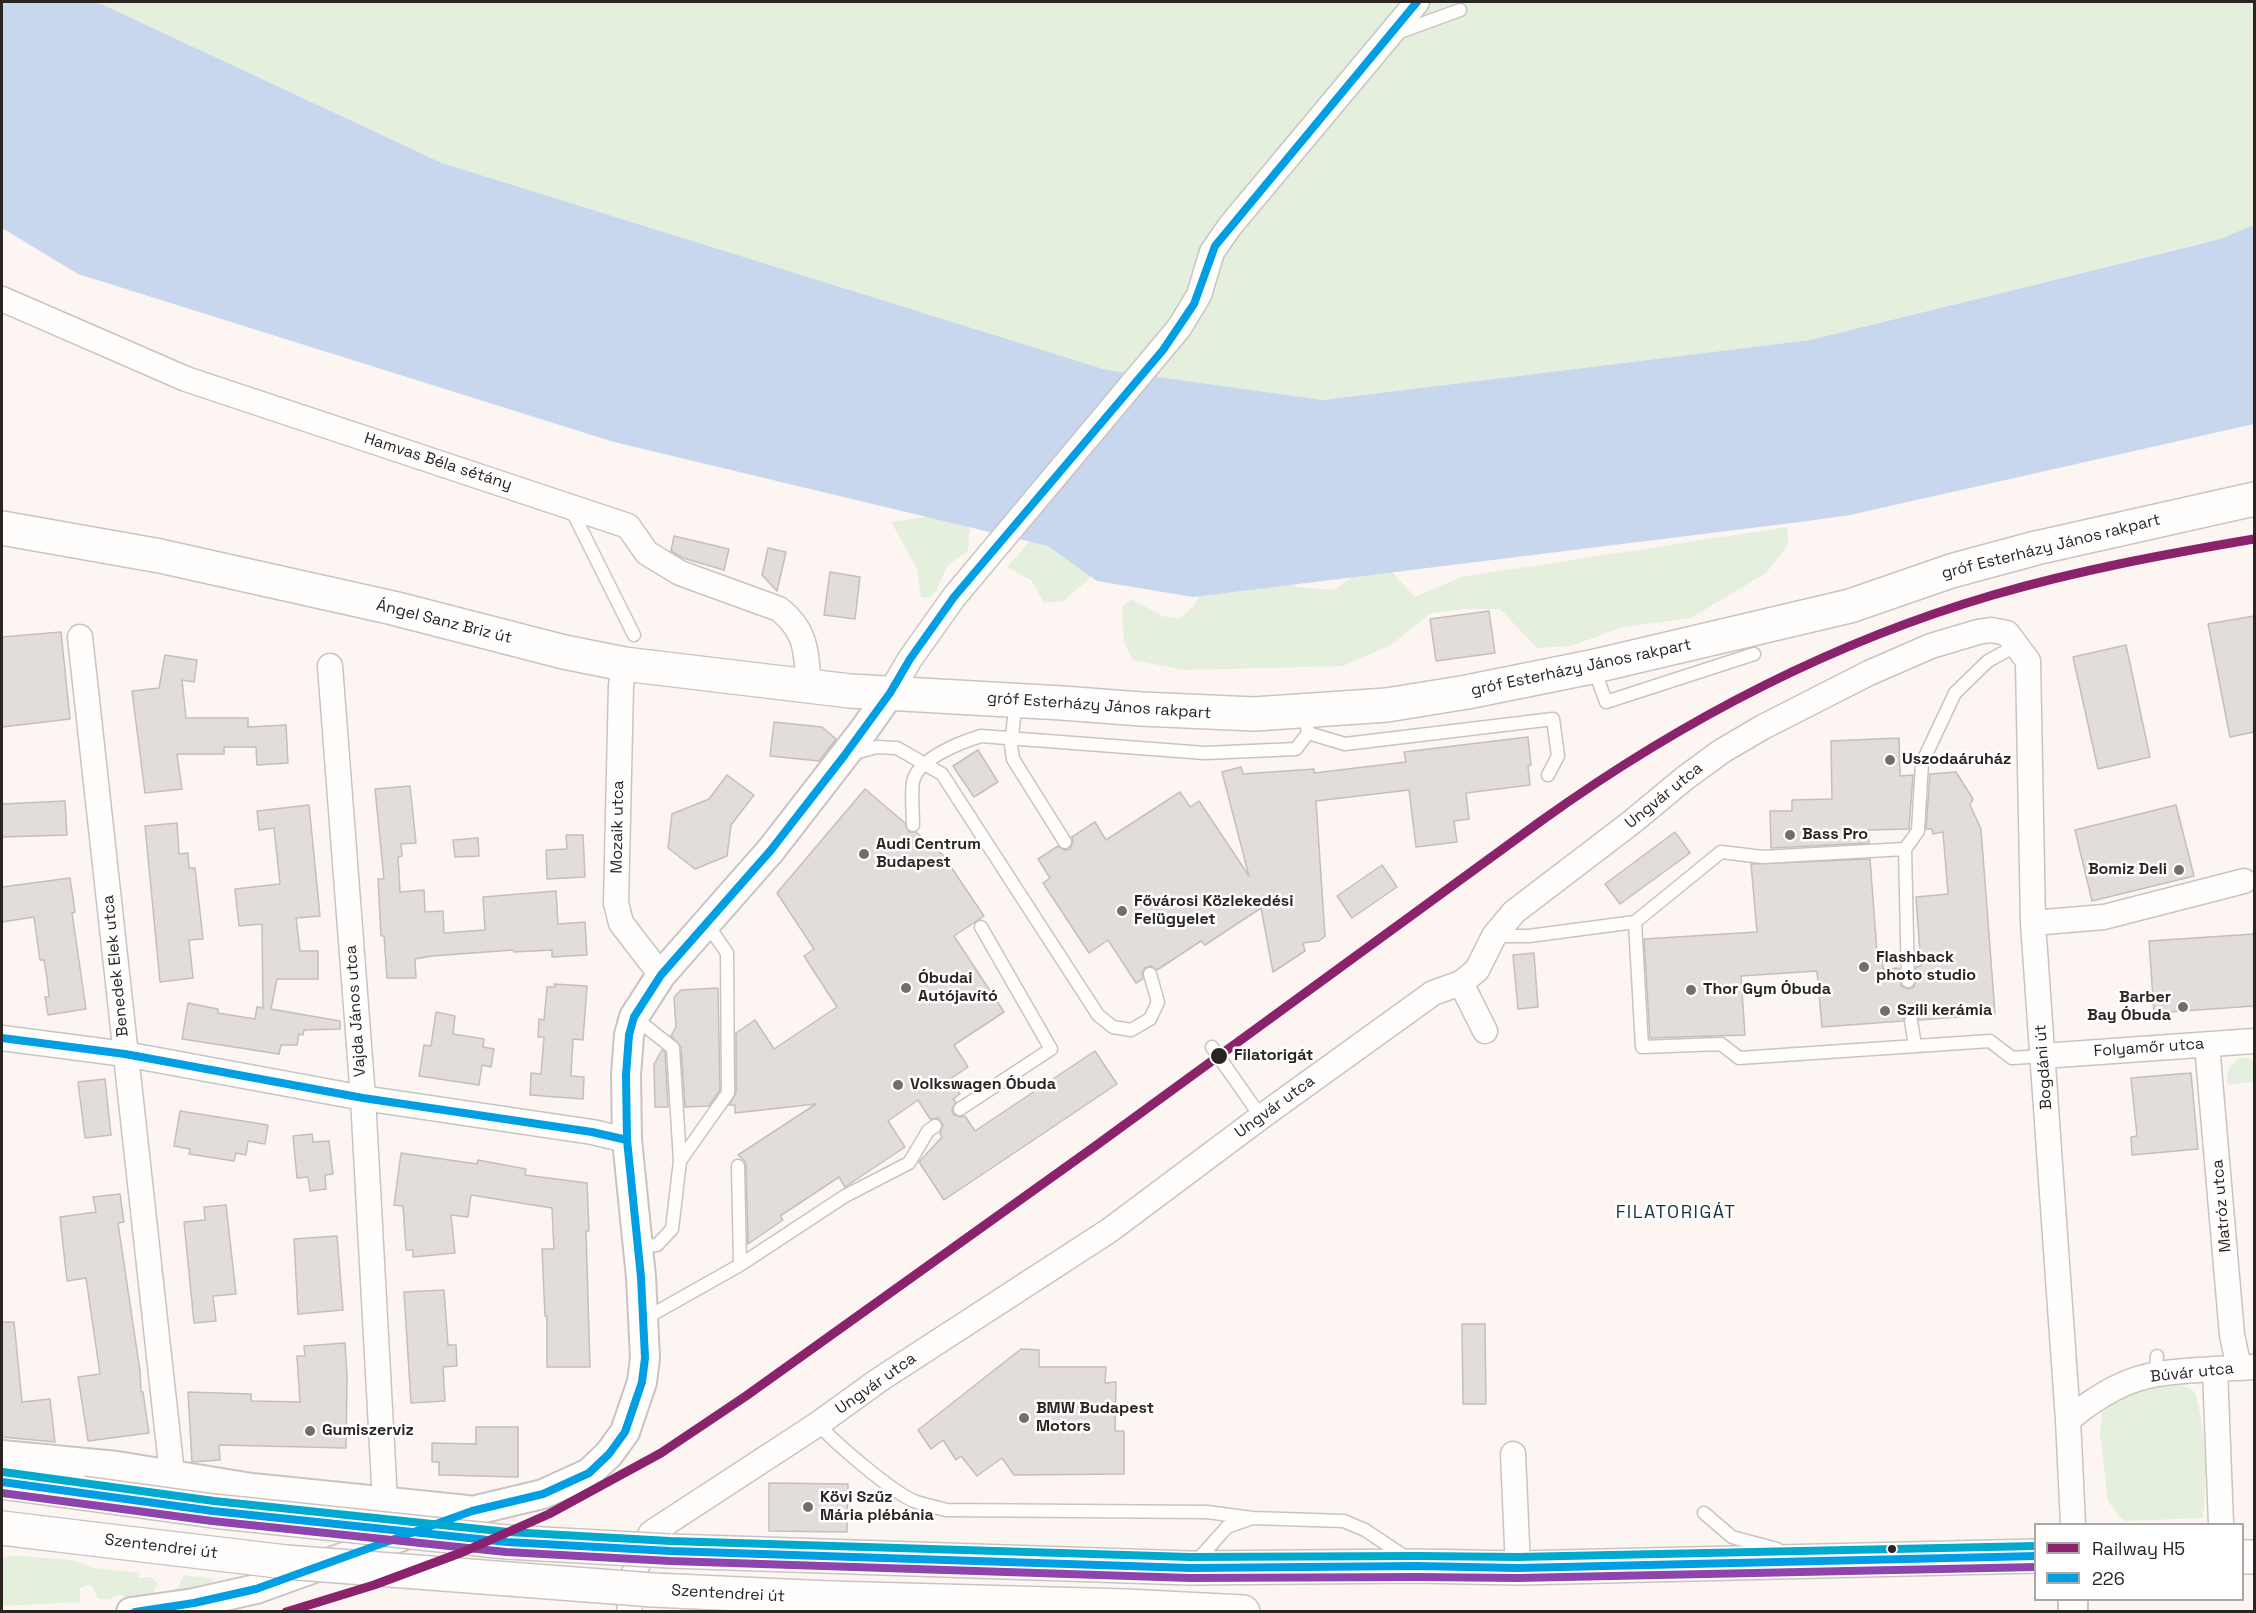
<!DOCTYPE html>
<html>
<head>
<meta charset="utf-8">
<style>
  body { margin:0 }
  #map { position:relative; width:2256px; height:1613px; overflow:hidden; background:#fcf5f2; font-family:"Space Grotesk",sans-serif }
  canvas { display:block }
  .frame { position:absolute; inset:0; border:3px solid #2a2523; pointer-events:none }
  .legend { position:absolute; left:2034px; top:1523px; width:210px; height:78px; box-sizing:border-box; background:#fff; border:2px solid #aaa8a7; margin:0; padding:8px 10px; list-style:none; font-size:18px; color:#2a2523 }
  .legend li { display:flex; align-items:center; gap:12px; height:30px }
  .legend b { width:30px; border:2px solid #aaa8a7 }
</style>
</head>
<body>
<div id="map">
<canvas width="2256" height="1613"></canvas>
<div class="frame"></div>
<ul class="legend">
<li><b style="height:8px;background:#8a236c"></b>Railway H5</li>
<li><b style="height:8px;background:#009ee3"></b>226</li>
</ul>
</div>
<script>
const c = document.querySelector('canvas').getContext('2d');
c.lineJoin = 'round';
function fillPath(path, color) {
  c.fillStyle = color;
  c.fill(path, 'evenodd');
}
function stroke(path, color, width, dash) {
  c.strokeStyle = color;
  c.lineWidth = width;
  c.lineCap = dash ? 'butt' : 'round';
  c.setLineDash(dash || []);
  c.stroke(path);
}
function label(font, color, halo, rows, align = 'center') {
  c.font = font + ' "Space Grotesk",sans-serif';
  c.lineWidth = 5;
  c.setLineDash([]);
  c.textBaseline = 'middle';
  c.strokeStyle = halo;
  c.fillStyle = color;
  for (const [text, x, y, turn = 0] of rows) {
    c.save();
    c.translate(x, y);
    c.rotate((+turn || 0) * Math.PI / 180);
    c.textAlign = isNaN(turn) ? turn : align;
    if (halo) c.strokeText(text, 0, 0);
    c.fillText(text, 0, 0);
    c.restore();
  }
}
fillPath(new Path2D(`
  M 97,2 L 2254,2 L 2254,241 L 2205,242 L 1810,340 L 1322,400 L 1106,371 L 442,163 Z
  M 949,514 L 970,524 L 968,551 L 947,566 L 936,591 L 930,597 L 921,597 L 917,569 L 891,522 Z
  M 1787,527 L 1788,545 L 1766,573 L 1691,618 L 1623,627 L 1571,646 L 1537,648 L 1500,609 L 1466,609 L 1431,613 L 1391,645 L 1343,666 L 1185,670 L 1133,660 L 1124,643 L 1122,607 L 1131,599 L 1162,616 L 1179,619 L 1193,607 L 1212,575 L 1248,568 L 1298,587 L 1334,590 L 1379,558 L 1415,597 L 1461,577 Z
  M 1037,533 L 1093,563 L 1089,579 L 1063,601 L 1044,603 L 1031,580 L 1007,567 Z
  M 2240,1058 L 2248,1058 L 2254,1061 L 2254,1082 L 2227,1085 C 2227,1071 2228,1066 2240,1058 Z
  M 2176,1382 L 2195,1392 C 2206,1432 2208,1477 2203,1518 L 2125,1521 L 2118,1515 L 2108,1501 L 2100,1433 L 2102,1412 L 2111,1402 L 2151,1383 Z
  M 19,1556 L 72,1560 L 93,1568 L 140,1573 L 138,1578 L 151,1577 L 157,1583 L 153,1595 L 128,1599 L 123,1595 L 114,1596 L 110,1600 L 98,1598 L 92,1586 L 86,1585 L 79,1589 L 81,1602 L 2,1606 L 2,1557 Z
  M 184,1575 L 213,1579 L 210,1588 L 165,1595 L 178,1588 Z`), '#e4efde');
fillPath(new Path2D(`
  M 2,2 L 97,2 L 442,163 L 1106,370 L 1323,400 L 1810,340 L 2220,239 L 2254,225 L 2254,424 L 1850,515 L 1800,522 L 1193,597 L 1097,581 L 1048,546 L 614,442 L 78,274 L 2,228 Z`), '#c8d7ee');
const building = new Path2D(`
  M 674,536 L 729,549 L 724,570 L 683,558 L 671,551 Z
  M 768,548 L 786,552 L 777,591 L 762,575 Z
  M 830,572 L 860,577 L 855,619 L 824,615 Z
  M 1489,611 L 1495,653 L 1436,661 L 1430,619 Z
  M 2254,616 L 2254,732 L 2230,737 L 2208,624 Z
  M 61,632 L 70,719 L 2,727 L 2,637 Z
  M 2126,645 L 2150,757 L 2098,769 L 2073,657 Z
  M 165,655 L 197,660 L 194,682 L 182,680 L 186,718 L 248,718 L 248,727 L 286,725 L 288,763 L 257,765 L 256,747 L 224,747 L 224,754 L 177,754 L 182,789 L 145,793 L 132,691 L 159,688 Z
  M 774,722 L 822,727 L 836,739 L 819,761 L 770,756 Z
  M 1528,737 L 1531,765 L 1528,766 L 1530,785 L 1466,793 L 1469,819 L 1454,821 L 1457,842 L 1416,847 L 1409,790 L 1316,801 L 1325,936 L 1319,941 L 1303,943 L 1305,951 L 1273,972 L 1261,908 L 1205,945 L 1201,941 L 1157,970 L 1151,966 L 1145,968 L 1142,973 L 1143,979 L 1136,983 L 1108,940 L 1089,953 L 1043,883 L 1050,878 L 1038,859 L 1058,846 L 1065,850 L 1070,849 L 1073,842 L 1072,837 L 1095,822 L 1106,840 L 1180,792 L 1190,807 L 1199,801 L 1249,876 L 1222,772 L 1241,767 L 1243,774 L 1314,769 L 1314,773 L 1406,762 L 1404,752 Z
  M 1899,738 L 1900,776 L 1913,775 L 1909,829 L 1868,830 L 1869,843 L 1771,848 L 1770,811 L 1792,811 L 1792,800 L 1832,799 L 1831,741 Z
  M 978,750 L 998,782 L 974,797 L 953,766 Z
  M 1956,772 L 1973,799 L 1970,805 L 1981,829 L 1995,1014 L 1919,1020 L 1917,1015 L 1910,1013 L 1905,1015 L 1903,1021 L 1822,1027 L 1817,971 L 1741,976 L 1745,1035 L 1650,1038 L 1644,939 L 1757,932 L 1751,864 L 1870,859 L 1877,952 L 1882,952 L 1883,969 L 1899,968 L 1901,986 L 1908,989 L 1913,988 L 1916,981 L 1916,967 L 1921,966 L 1916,897 L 1948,894 L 1943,832 L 1933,834 L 1932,829 L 1926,829 L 1930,774 Z
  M 727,775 L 754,795 L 731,825 L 727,856 L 695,869 L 668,848 L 672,814 L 709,799 Z
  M 410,786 L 416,843 L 401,844 L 402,856 L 398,857 L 400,892 L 424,890 L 425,912 L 443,911 L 444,933 L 485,930 L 483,897 L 556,891 L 558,924 L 585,922 L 587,955 L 552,957 L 552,950 L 514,952 L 513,950 L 432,956 L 415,959 L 416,978 L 387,978 L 384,936 L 381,936 L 378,879 L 384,879 L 375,789 Z
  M 865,789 L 905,823 L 909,832 L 916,832 L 943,855 L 984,916 L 954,936 L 1004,1012 L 954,1045 L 968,1067 L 950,1079 L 960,1094 L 953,1099 L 956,1102 L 952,1109 L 953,1114 L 960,1117 L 965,1116 L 975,1131 L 1095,1051 L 1117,1084 L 944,1200 L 919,1162 L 942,1137 L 940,1133 L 943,1125 L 938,1118 L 930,1119 L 918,1100 L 888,1121 L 905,1147 L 845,1187 L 839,1177 L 780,1216 L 783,1220 L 748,1244 L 746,1166 L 745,1161 L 738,1155 L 816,1104 L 735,1113 L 735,1105 L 729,1105 L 736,1093 L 736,1033 L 755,1020 L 774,1049 L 837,1007 L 804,956 L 814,949 L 777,893 Z
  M 65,801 L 67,835 L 2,837 L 2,804 Z
  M 309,805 L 320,916 L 296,918 L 300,951 L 318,951 L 318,979 L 277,979 L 271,1009 L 340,1021 L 340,1029 L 304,1030 L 303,1035 L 299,1034 L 297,1045 L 281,1045 L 279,1054 L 182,1039 L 188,1003 L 218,1009 L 218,1013 L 255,1019 L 257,1007 L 263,1008 L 262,924 L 239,926 L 235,889 L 280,884 L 274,828 L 259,830 L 257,811 Z
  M 2176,805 L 2194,876 L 2092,901 L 2075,830 Z
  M 177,823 L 179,854 L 188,853 L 189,868 L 195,868 L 203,939 L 189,940 L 193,978 L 160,982 L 145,826 Z
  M 1675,832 L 1690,853 L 1620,904 L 1605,884 Z
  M 566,835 L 583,835 L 585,877 L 547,879 L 546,850 L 567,849 Z
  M 478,838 L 479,856 L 455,857 L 453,840 Z
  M 1382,865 L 1397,887 L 1352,918 L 1337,896 Z
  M 70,878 L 75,912 L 72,913 L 86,1009 L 48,1015 L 45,997 L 49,997 L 47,978 L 44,960 L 40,960 L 34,917 L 2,922 L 2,887 Z
  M 2254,934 L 2254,1006 L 2154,1013 L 2149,941 Z
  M 1534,953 L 1538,1007 L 1518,1009 L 1513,955 Z
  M 554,984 L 587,986 L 583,1040 L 573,1039 L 571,1076 L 584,1077 L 583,1099 L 530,1095 L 531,1073 L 541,1074 L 544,1037 L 538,1037 L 539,1019 L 544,1020 L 547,987 L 555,987 Z
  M 718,988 L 720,1090 L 709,1106 L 685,1107 L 681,1047 L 671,1036 L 676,1027 L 674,997 L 681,990 Z
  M 436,1012 L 455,1016 L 453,1034 L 484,1039 L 483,1047 L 494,1049 L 491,1067 L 482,1065 L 479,1085 L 419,1076 L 424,1045 L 431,1046 Z
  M 662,1050 L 665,1052 L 668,1107 L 655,1107 L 654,1064 Z
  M 2191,1073 L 2198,1149 L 2132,1155 L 2131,1137 L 2137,1136 L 2131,1078 Z
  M 105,1079 L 111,1135 L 85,1138 L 78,1082 Z
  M 180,1111 L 268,1125 L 265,1144 L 248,1141 L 246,1155 L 236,1153 L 234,1161 L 189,1154 L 190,1149 L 174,1146 Z
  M 312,1134 L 313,1142 L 329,1141 L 333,1174 L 325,1175 L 326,1189 L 310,1191 L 308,1177 L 297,1178 L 293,1136 Z
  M 401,1153 L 477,1164 L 478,1160 L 526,1169 L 525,1175 L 587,1183 L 589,1231 L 586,1231 L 590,1367 L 547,1367 L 547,1316 L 545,1316 L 542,1249 L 554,1249 L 552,1208 L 471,1195 L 468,1217 L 451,1215 L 455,1253 L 413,1257 L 413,1250 L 406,1250 L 403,1206 L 394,1205 Z
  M 120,1194 L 124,1222 L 118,1223 L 140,1371 L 141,1392 L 143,1392 L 149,1433 L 88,1441 L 78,1377 L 100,1374 L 86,1278 L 67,1281 L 60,1217 L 96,1212 L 93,1197 Z
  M 226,1205 L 236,1294 L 213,1296 L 216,1321 L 194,1323 L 184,1222 L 205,1220 L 204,1207 Z
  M 337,1236 L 343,1310 L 298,1314 L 294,1239 Z
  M 444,1290 L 448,1345 L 456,1345 L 457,1366 L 443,1367 L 445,1401 L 411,1403 L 404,1292 Z
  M 2,1322 L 14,1322 L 22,1402 L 50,1399 L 55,1442 L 2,1437 Z
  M 1462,1324 L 1485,1324 L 1486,1404 L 1463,1404 Z
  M 345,1343 L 347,1376 L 346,1448 L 219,1445 L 220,1460 L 192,1462 L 188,1392 L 251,1394 L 251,1401 L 300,1402 L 297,1356 L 305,1356 L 304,1346 Z
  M 1021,1349 L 1039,1350 L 1039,1367 L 1106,1367 L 1105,1383 L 1116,1382 L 1115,1431 L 1124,1431 L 1124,1474 L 1014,1475 L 1002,1458 L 977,1476 L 961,1456 L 956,1460 L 943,1440 L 931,1449 L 918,1430 Z
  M 476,1427 L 518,1427 L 518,1477 L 439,1475 L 439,1462 L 432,1462 L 432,1443 L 476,1444 Z
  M 769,1483 L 848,1484 L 847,1532 L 769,1531 Z`);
fillPath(building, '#e2dcda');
stroke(building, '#c4bfbc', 1.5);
const service = new Path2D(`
  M 1397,33 L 1460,10
  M 570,507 L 634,635
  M 1591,668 L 1597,677 L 1606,702 L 1754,654
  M 1016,701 L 1011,745 L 1013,759 L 1065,842
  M 1308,733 L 1345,744 L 1553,719 L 1558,756 L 1548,775
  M 851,754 L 877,747 L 897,748 L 942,774 L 1098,1015 L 1113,1027 L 1131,1030 L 1150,1019 L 1158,1002 L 1150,974
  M 913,825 C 913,812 911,796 913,782 C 917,759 961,742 981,736 L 1205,753 L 1296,749 L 1308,733 L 1305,713
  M 1905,849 L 1918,831 L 1922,763 L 1955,693 L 1988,661 L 2017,645
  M 1635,922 L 1642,1047 L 1721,1044 L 1739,1058 L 1990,1041 L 2012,1058 L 2043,1056
  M 1494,936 L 1529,936 L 1635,922 L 1721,852 L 1763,857 L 1905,849 L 1908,981
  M 635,1018 L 673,1048 L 680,1161 L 672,1229 L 657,1245 L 637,1246
  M 1911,1021 L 1915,1045
  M 1212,1047 L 1261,1117
  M 960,1109 L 1051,1049 L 981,927
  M 680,1161 L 728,1093 L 727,953 L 707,924
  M 738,1166 L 740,1265
  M 642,1316 L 653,1314 L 740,1265 L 845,1196 L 909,1163 L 928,1131 L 935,1126
  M 2156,1374 L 2157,1356
  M 818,1424 C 835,1443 892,1492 914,1501 C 924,1505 936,1507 946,1510 L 1207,1512 L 1252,1518
  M 1704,1513 L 1732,1537 L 1777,1549
  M 1195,1563 L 1227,1527 L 1252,1518 L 1344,1521 L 1365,1530 L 1407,1558`);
const minor = new Path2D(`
  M 2,299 L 186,379 L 628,526 L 647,553 L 680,573 L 779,609 C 808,632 806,653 809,688
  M 80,637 L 172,1474
  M 624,664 L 621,686 L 616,903 L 621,923 L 661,975
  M 330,666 L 363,1098 L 385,1501
  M 890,693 L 910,659 L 954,597 L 1179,328 L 1199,295 L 1212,252 L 1230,226 L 1417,2
  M 2033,923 L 2104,917 L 2244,881
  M 1461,983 L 1485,1031
  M 2,1038 L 125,1054 L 363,1098 L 592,1132 L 627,1140
  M 2207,1045 L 2232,1335 L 2239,1368
  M 2043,1056 L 2254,1041
  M 2215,1369 L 2221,1524
  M 2068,1420 C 2093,1399 2124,1379 2158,1374 C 2189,1369 2223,1369 2254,1367
  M 1513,1454 L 1518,1568
  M 629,1612 L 634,1573 L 651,1533 L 818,1424 L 879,1380 L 1110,1230 L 1261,1117 L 1433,993 L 1461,983 L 1477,970 L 1494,936 L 1514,912 L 1632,822 L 1685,778 L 1722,751 L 1763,727 L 1869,673 L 1931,646 L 1978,632 L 1991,630 L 2007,633 L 2028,661 L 2033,923 L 2068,1420 L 2073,1524`);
const tertiary = new Path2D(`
  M 2,1455 L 117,1466 L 252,1488 L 467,1510
  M 131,1612 L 194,1603 L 256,1589 L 472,1511 L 543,1494 L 589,1473 L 609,1454 L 625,1432 L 642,1382 L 645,1358 L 641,1277 L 627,1140 L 626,1075 L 629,1035 L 634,1017 L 661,975 L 771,850 L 864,730 L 890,693
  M 2073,1612 L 2073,1600`);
const secondary = new Path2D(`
  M 2,528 L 160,556 L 393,608 L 564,652 L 624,664 L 850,691 L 1062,703 L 1141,709 L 1254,714 L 1387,705 L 1467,692 L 1591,667 L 1850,606 L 1951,571 L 2036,548 L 2254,499`);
const primary = new Path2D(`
  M 2,1482 L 82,1493
  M 2,1528 L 76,1537
  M 670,1551 L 1190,1568 L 1417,1566 L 1518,1568 L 2036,1556
  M 2242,1557 L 2254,1557
  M 829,1598 L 1125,1606 L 1243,1612`);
stroke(service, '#c9c4c2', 15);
stroke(minor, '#c9c4c2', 27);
stroke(tertiary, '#c9c4c2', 32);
stroke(secondary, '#c9c4c2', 36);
stroke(primary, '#c9c4c2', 36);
stroke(service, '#fffefd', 12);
stroke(minor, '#fffefd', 24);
stroke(tertiary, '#fffefd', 28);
stroke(secondary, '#fffefd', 33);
stroke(primary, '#fffefd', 33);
const primaryBridge = new Path2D(`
  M 82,1493 L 213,1511 L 507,1542 L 670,1551
  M 76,1537 L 286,1562 L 653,1590 L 829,1598`);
stroke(primaryBridge, '#c9c4c2', 36, []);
stroke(primaryBridge, '#fffefd', 33);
stroke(new Path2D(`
  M 2,1038 L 125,1054 L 363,1098 L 592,1132 L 627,1140
  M 2,1482 L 213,1511 L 507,1542 L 670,1551 L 1190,1568 L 1417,1566 L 1518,1568 L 2036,1556
  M 135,1612 L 194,1603 L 256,1589 L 472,1511 L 543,1494 L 589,1473 L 609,1454 L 625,1432 L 642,1382 L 645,1358 L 641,1277 L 627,1140 L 626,1075 L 629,1035 L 634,1017 L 661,975 L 771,850 L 844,756 L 890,693 L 910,659 L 954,597 L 1163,350 L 1194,304 L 1215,246 L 1417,2`), '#009ee3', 8);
stroke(new Path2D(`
  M 2,1493 L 212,1521 L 506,1552 L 670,1561 L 1190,1578 L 1417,1577 L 1518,1578 L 2036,1567`), '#8e44ad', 8);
stroke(new Path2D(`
  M 3,1472 L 214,1501 L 508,1532 L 670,1541 L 1190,1557 L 1417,1556 L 1518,1557 L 2036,1546`), '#00a9ce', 8);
stroke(new Path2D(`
  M 286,1612 L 374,1585 L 463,1552 L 549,1514 L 661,1453 L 746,1396 L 1094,1147 L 1541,821 C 1679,722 1829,643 1993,595 C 2079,570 2166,554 2254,539`), '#8a236c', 9);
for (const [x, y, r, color] of [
  [1890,760,6,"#746e6b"],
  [1790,835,6,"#746e6b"],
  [864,854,6,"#746e6b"],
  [2179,870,6,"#746e6b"],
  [1122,911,6,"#746e6b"],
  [1864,967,6,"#746e6b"],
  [906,988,6,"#746e6b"],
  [1691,990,6,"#746e6b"],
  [2183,1007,6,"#746e6b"],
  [1885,1011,6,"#746e6b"],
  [1219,1056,9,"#2a2523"],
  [898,1085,6,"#746e6b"],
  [1024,1418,6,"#746e6b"],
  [310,1431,6,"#746e6b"],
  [808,1507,6,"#746e6b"],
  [1892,1549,5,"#2a2523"]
]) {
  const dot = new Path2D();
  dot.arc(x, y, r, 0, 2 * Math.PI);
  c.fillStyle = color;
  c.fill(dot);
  stroke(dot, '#fff', 2);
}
label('16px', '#2a2523', '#fff', [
  ["Hamvas Béla sétány",438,462,18],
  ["gróf Esterházy János rakpart",2051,547,-14],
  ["Ángel Sanz Briz út",444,622,14],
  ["gróf Esterházy János rakpart",1581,668,-12],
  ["gróf Esterházy János rakpart",1099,706,4],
  ["Ungvár utca",1664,796,-39],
  ["Mozaik utca",618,827,-89],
  ["Benedek Elek utca",116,966,-96],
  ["Vajda János utca",356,1011,-94],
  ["Folyamőr utca",2149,1048,-4],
  ["Bogdáni út",2044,1067,-94],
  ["Ungvár utca",1275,1107,-36],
  ["Matróz utca",2222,1206,-95],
  ["Búvár utca",2192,1373,-6],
  ["Ungvár utca",876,1384,-35],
  ["Szentendrei út",161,1547,7],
  ["Szentendrei út",728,1594,3]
]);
label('bold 16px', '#2a2523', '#fff', [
  ["Uszodaáruház",1902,760],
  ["Bass Pro",1802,835],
  ["Audi Centrum",876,845],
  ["Budapest",876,863],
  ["Bomiz Deli",2167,870,"right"],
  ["Fővárosi Közlekedési",1134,902],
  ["Felügyelet",1134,920],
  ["Flashback",1876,958],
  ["photo studio",1876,976],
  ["Óbudai",918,979],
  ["Autójavító",918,997],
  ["Thor Gym Óbuda",1703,990],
  ["Barber",2171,998,"right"],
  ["Bay Óbuda",2171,1016,"right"],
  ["Szili kerámia",1897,1011],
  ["Volkswagen Óbuda",910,1085],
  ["BMW Budapest",1036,1409],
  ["Motors",1036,1427],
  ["Gumiszerviz",322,1431],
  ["Kövi Szűz",820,1498],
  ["Mária plébánia",820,1516]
], 'left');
label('bold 16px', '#2a2523', '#fff', [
  ["Filatorigát",1234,1056]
], 'left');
c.letterSpacing = '1.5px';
label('18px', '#15353d', '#fff', [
  ["FILATORIGÁT",1676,1213]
]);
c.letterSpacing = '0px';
</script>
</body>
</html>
